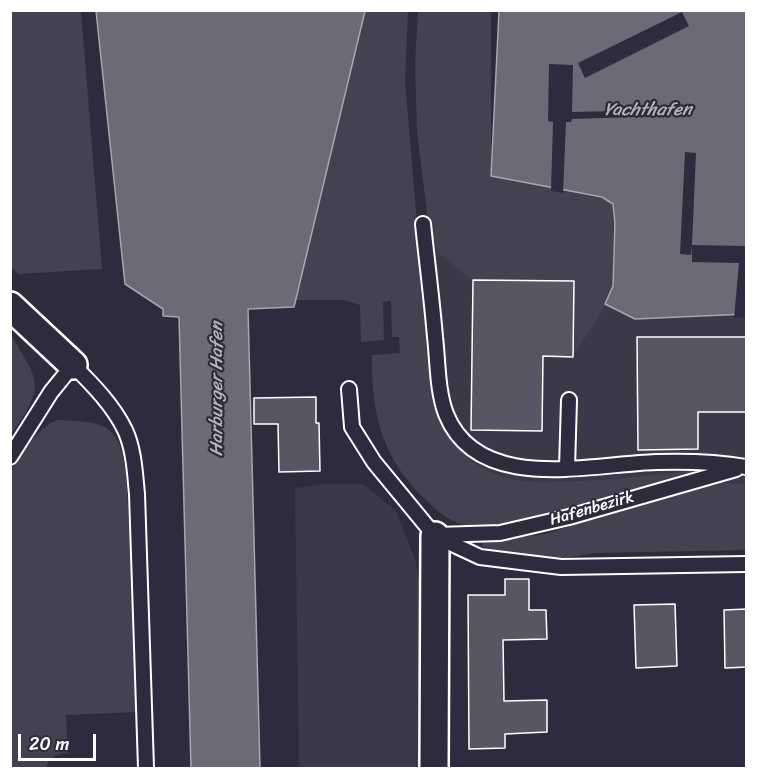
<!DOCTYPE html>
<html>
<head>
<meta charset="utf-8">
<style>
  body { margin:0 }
  #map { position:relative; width:757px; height:779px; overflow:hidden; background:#2f2a3d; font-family:Sriracha,sans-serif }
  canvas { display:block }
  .frame { position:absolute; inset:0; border:12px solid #fff; pointer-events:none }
  .scale { position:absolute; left:18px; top:734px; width:78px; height:27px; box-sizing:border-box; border:3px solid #fff; border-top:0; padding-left:8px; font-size:18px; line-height:21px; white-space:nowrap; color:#fff; -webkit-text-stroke:4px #2f2a3d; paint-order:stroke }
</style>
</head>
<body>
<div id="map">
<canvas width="757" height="779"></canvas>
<div class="frame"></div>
<div class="scale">20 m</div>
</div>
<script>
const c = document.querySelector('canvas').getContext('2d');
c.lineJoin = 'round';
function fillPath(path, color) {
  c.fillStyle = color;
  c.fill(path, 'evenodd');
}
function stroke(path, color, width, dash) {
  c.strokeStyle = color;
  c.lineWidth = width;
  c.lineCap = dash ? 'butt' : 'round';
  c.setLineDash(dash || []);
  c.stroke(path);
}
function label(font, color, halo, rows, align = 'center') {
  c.font = font + ' Sriracha,sans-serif';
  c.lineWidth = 4.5;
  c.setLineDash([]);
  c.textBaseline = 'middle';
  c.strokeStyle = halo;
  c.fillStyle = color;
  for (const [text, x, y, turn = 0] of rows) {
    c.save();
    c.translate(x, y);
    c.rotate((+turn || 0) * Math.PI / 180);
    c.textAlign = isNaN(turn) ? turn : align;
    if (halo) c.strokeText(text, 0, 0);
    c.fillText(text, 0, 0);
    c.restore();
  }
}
fillPath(new Path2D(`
  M 436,251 L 614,252 L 605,304 L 614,309 L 635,319 L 746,314 L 746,484 L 714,482 L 702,469 L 649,476 L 547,483 L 523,481 L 502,477 L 483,468 L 470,459 L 454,445 L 442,425 L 431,388 L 419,252 Z
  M 325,484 L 363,484 L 396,511 L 415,559 L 424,610 L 423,768 L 299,768 L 295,488 Z`), '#3c3749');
fillPath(new Path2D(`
  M 10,11 L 81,11 L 102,269 L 18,274 L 11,266 Z
  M 365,11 L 408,11 L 405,81 L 431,388 C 441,438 470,474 524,481 C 546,484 570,481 592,480 C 629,478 666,474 702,469 L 535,519 C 511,525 486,529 461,524 C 448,520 437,511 427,501 C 382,460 371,413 372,355 L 400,353 L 399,337 L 392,337 L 391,301 L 383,302 L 384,340 L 361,342 L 360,305 L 345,300 L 296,300 Z
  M 418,11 L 491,11 L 491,176 L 602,197 L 613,204 C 615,222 617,271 612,288 C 604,312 586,335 573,357 L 574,282 L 473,280 L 436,251 L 427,213 L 417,132 L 415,64 Z
  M 10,333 C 40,384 46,384 11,435 Z
  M 57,420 C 103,422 118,422 126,470 L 138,712 L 66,715 L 68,753 C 56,754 49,756 46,768 L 11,768 L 11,471 C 24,451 35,430 57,420 Z
  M 714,482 L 746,484 L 746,550 L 595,553 L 558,559 L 488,549 L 482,546 L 483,542 L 545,534 Z`), '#464152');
const water = new Path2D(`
  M 96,11 L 365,11 L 294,307 L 248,309 L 260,768 L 191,768 L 179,317 L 163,316 L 163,309 L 125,284 Z
  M 499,11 L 746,11 L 746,314 L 635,319 L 605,304 L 613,286 L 615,223 L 613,204 L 602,197 L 491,176 Z`);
fillPath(water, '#6d6a77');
stroke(water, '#a7a6ad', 1.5);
fillPath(new Path2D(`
  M 682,12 L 689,26 L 585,78 L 578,63 Z
  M 549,64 L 573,65 L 572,112 L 660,110 L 661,116 L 572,119 L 571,122 L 566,122 L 563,193 L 551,191 L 553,122 L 548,121 Z
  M 685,152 L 696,153 L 692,245 L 746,246 L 746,317 L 734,318 L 739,263 L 692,262 L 692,246 L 691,255 L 680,254 Z`), '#2f2a3d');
const building = new Path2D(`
  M 473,280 L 574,281 L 573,357 L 543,356 L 542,431 L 471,430 Z
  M 637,337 L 747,337 L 747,412 L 698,412 L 698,449 L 638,450 Z
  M 316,397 L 316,423 L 319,423 L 320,471 L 279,472 L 278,424 L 254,424 L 254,398 Z
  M 505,579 L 529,579 L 529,610 L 546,610 L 547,639 L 503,640 L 504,701 L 547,700 L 547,732 L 505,734 L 505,748 L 469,749 L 468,595 L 505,595 Z
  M 675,604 L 677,666 L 636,668 L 634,605 Z
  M 747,609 L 747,667 L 725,668 L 724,610 Z`);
fillPath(building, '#595564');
stroke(building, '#fff', 1.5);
const lane = new Path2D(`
  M 423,224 C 427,262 432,300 435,337 C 438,362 437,390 446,414 C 478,494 590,464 656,462 C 686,461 717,462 746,467
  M 349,389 L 352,427 L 374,462 L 435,536 L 480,557 L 561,567 L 746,564
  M 10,457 L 51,392 L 73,365 C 92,384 113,405 125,430 C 134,449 135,474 137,494 L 146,768
  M 567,468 L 569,400
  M 437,535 L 500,533 L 569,517 L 736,469`);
const street = new Path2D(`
  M 10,306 L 73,365
  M 434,768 L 435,536`);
stroke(lane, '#fff', 18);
stroke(street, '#fff', 32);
stroke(lane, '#2f2a3d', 14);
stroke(street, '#2f2a3d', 27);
label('16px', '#fff', '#2f2a3d', [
  ["Hafenbezirk",592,509,-16]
]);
label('italic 18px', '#b6b4bb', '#2f2a3d', [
  ["Yachthafen",648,110],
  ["Harburger Hafen",217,389,-90]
]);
</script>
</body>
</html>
